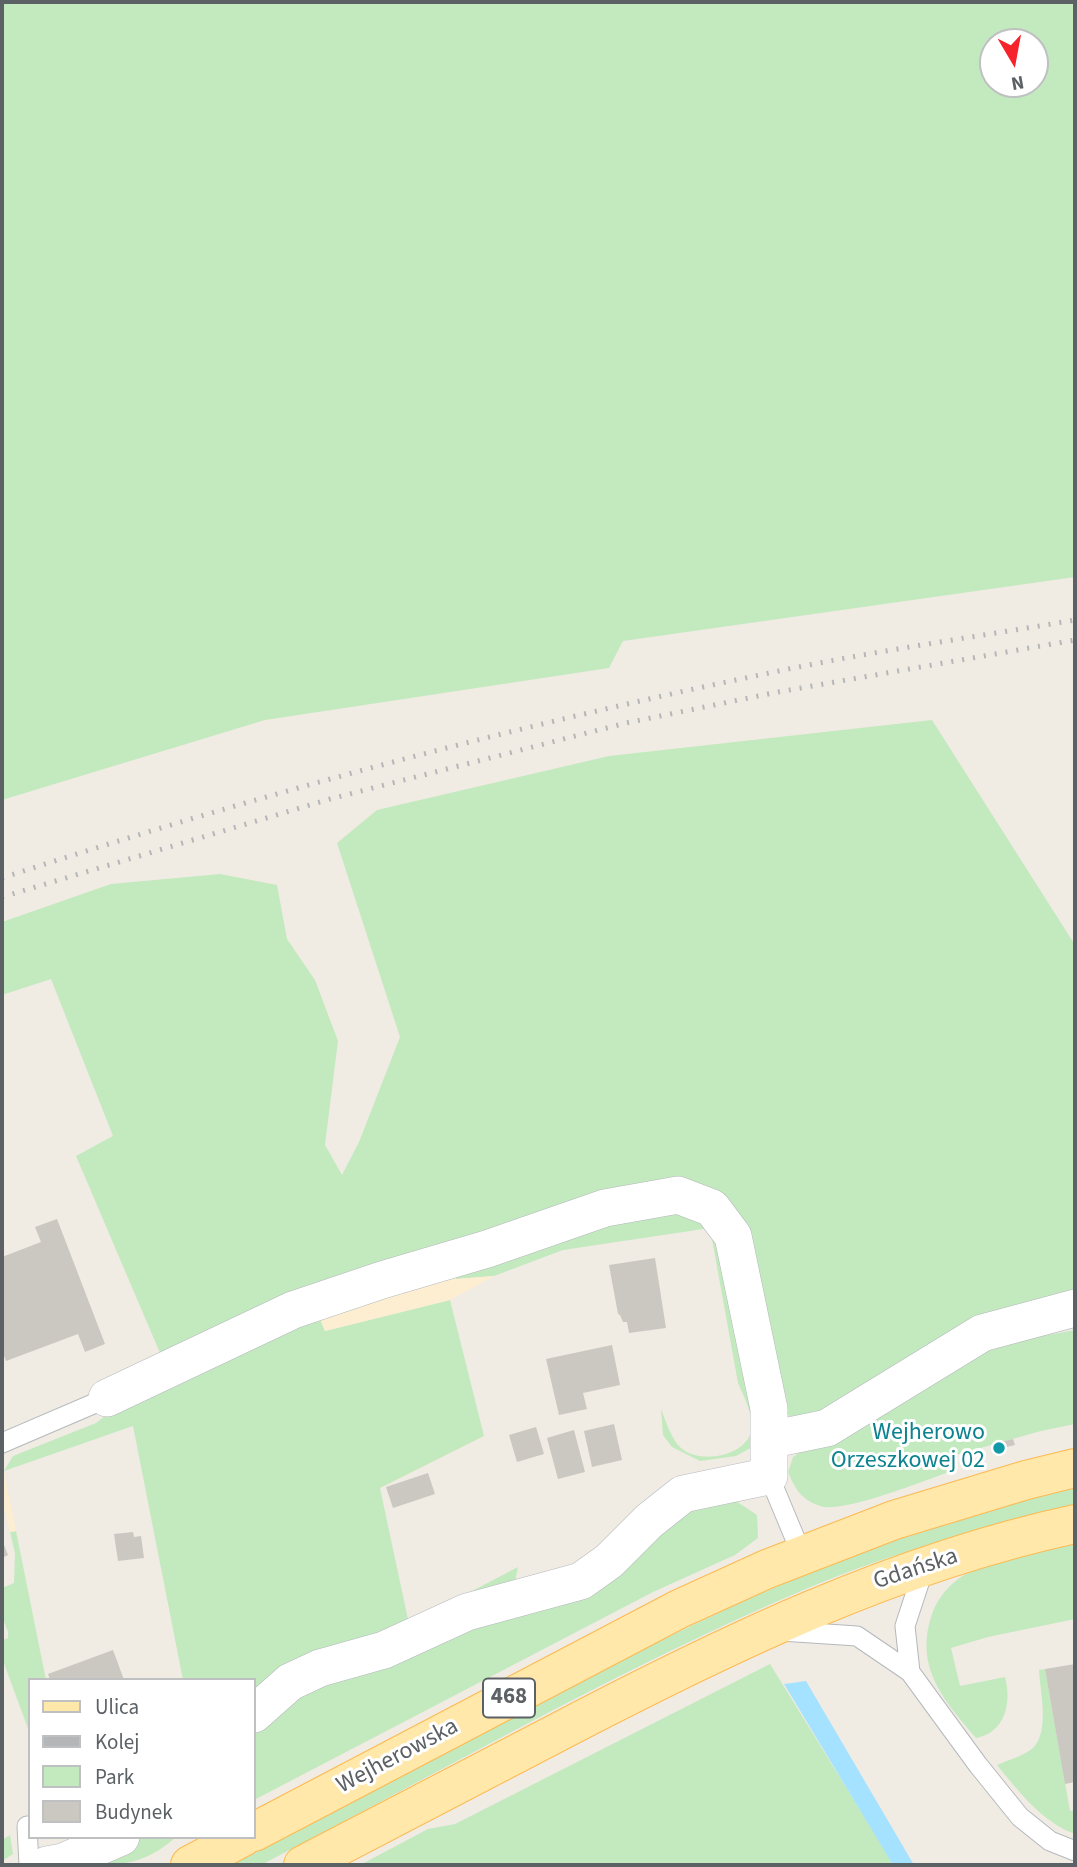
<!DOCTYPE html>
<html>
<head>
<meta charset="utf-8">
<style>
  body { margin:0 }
  #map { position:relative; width:1077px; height:1867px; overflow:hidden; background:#f0ece4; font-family:"Source Sans 3",sans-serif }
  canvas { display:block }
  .frame { position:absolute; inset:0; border:4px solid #5c6166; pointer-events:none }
  .legend { position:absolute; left:28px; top:1678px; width:228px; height:161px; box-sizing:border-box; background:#fff; border:2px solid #bec0c2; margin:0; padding:9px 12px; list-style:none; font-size:21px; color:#5c6166 }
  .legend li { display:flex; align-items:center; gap:14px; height:35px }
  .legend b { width:35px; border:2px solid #bec0c2 }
  .north { position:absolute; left:979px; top:28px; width:70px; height:70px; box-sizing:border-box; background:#fff; border:2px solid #bec0c2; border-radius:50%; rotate:170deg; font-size:19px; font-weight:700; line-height:28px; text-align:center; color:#5c6166 }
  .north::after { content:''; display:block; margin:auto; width:24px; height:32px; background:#f7232a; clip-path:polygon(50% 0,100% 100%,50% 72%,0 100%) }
</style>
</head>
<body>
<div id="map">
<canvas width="1077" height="1867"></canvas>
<div class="frame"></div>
<ul class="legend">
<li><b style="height:9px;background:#ffe8aa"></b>Ulica</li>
<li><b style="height:9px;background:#b5b6b7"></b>Kolej</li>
<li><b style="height:19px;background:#c3e9bf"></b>Park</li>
<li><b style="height:19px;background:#cbc7c1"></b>Budynek</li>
</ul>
<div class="north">N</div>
</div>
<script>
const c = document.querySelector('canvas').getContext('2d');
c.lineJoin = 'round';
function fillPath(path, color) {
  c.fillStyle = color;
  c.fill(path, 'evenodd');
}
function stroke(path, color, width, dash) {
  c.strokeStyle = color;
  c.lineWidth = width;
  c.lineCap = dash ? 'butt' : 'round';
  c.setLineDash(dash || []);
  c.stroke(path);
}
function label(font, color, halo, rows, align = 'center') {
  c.font = font + ' "Source Sans 3",sans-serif';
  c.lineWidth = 6;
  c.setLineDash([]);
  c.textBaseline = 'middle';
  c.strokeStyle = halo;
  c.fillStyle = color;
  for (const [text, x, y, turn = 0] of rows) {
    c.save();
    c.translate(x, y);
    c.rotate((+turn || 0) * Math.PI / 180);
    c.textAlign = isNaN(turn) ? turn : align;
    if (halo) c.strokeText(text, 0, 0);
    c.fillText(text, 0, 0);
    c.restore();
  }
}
fillPath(new Path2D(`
  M 2,2 L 1075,2 L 1075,577 L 623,641 L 609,668 L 265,720 L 2,800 ZM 993,42 L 1035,42 L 1035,84 L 993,84 Z
  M 932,720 L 1075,945 L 1075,1298 L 819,1421 L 792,1420 L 777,1398 L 715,1201 L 303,1291 L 160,1353 L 76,1156 L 113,1136 L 51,979 L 2,995 L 2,922 L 111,884 L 220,874 L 277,885 L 287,939 L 315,980 L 338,1041 L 325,1145 L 342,1175 L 359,1142 L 400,1037 L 337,843 L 377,810 L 609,756 Z
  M 659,1204 L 693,1207 L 717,1224 L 727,1251 L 740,1330 L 752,1356 L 763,1409 L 756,1445 L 736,1456 L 700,1461 L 672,1447 L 663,1435 L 661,1409 C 666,1421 671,1439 681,1448 C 700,1465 746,1456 751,1431 C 754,1416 744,1397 738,1383 L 710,1228 L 563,1250 L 494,1276 L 456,1279 L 452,1272 L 470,1260 L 591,1218 Z
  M 450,1300 L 484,1436 L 380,1488 L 409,1624 L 518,1567 L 514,1587 L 254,1705 L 254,1680 L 183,1680 L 133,1426 L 4,1471 L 13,1456 L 96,1423 L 130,1397 L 318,1314 L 325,1331 Z
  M 1075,1330 L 1075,1424 L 1041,1431 L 952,1456 L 952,1471 C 926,1480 842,1514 820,1506 C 802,1500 795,1489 788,1472 L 793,1457 L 814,1442 L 980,1348 Z
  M 1075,1488 L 1075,1504 C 985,1527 894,1552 808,1588 C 620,1668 442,1771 261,1865 L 232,1865 C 321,1818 410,1772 499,1724 C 682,1627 870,1531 1075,1488 Z
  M 730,1497 L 757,1515 L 758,1538 L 735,1555 L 653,1592 L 254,1800 L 254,1724 L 299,1682 L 535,1599 L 682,1505 Z
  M 16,1531 L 46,1680 L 30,1680 L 30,1734 L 2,1658 L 2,1640 L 8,1638 L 8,1632 L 2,1616 L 2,1588 L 14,1583 L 15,1553 L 10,1532 Z
  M 1075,1544 L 1075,1619 L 988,1637 L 951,1648 L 960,1686 L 1005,1677 C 1012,1703 1005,1733 976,1738 C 943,1699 914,1667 932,1614 C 937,1598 951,1582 966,1574 C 999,1558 1040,1552 1075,1544 Z
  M 770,1664 L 894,1865 L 360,1865 L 428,1829 L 455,1824 Z
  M 1045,1669 L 1070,1811 L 1075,1810 L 1075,1834 C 1042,1822 1018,1791 997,1765 C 1008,1760 1024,1756 1033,1748 C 1050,1731 1040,1692 1039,1670 Z
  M 10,1835 L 13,1854 L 2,1861 L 2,1840 Z
  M 133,1837 L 176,1837 C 142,1867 118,1865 74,1865 Z`), '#c3e9bf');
fillPath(new Path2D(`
  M 453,1272 L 456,1279 L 494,1276 L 450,1300 L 325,1331 L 318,1314 Z
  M 4,1471 L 16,1531 L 10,1532 L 2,1500 L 2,1472 Z`), '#fdeed2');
fillPath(new Path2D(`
  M 806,1681 L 914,1865 L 893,1865 L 784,1684 Z`), '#a5e2ff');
fillPath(new Path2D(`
  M 57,1219 L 105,1344 L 85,1352 L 78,1334 L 6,1361 L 2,1351 L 2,1257 L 41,1242 L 35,1227 Z
  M 655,1258 L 666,1328 L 629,1333 L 627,1322 L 623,1322 L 620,1315 L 618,1314 L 609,1265 Z
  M 612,1345 L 620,1385 L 583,1393 L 587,1409 L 559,1415 L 546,1359 Z
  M 614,1424 L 622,1460 L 592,1467 L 584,1431 Z
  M 536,1427 L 544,1454 L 517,1462 L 509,1435 Z
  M 574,1430 L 585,1472 L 558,1479 L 547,1438 Z
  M 1013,1439 L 1015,1445 L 994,1450 L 992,1444 Z
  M 428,1473 L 435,1494 L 393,1508 L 386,1487 Z
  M 133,1532 L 134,1537 L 141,1536 L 144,1558 L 118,1561 L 114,1534 Z
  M 2,1540 L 8,1555 L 2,1558 Z
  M 113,1650 L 124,1680 L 50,1680 L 48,1674 Z
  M 1075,1664 L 1075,1782 L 1065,1784 L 1045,1669 Z`), '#cbc7c1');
const lane = new Path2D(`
  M 2,1443 L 107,1398
  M 769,1476 L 802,1555
  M 781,1631 L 857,1636 L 910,1672 L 978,1765 L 1020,1817 L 1050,1841 L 1075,1851
  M 910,1672 L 905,1626 L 925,1565
  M 27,1826 L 29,1865`);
const street = new Path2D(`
  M 107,1398 L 293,1310 L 382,1280 L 487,1249 L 605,1208 L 678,1195 L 712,1208 L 733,1236 L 769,1409 L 769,1476 L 683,1494 L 649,1521 L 609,1561 L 581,1581 L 467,1612 L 384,1650 L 320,1668 L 290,1682 L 254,1714
  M 769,1440 L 827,1428 L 982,1333 L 1075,1308
  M 47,1865 L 63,1862 L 121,1837`);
const primary = new Path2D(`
  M 254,1832 L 679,1609 L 767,1569 L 894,1520 L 1026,1480 L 1075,1468
  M 190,1865 L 243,1837
  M 303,1865 C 390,1819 478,1774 566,1728 C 729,1643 895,1563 1075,1524`);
stroke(lane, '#b5b8bc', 21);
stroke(street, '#b5b8bc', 38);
stroke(primary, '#fdb950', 40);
stroke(lane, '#fff', 19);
stroke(street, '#fff', 37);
stroke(primary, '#ffe8aa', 38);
stroke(new Path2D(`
  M 2,878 C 256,795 512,726 774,672 C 874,651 975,637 1075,620
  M 2,897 L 330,799 L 626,723 L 778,692 L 1075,640`), '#b5b6b7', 5, [2, 9]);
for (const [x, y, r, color] of [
  [999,1448,7,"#0f9aa8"]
]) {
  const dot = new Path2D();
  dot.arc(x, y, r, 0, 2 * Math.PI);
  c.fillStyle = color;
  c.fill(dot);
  stroke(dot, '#fff', 2.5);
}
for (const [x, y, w] of [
  [509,1698,52]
]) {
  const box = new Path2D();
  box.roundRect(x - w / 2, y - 19.5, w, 39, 5);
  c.fillStyle = '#fff';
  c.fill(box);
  stroke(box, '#5c6166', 2);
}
label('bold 23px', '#5c6166', null, [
  ["468",509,1698]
]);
label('24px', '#0d838f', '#fff', [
  ["Wejherowo",985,1434],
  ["Orzeszkowej 02",985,1462]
], 'right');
label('24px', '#5c6166', '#fff', [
  ["Gdańska",916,1570,-18],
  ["Wejherowska",398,1757,-28]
]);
</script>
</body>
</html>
